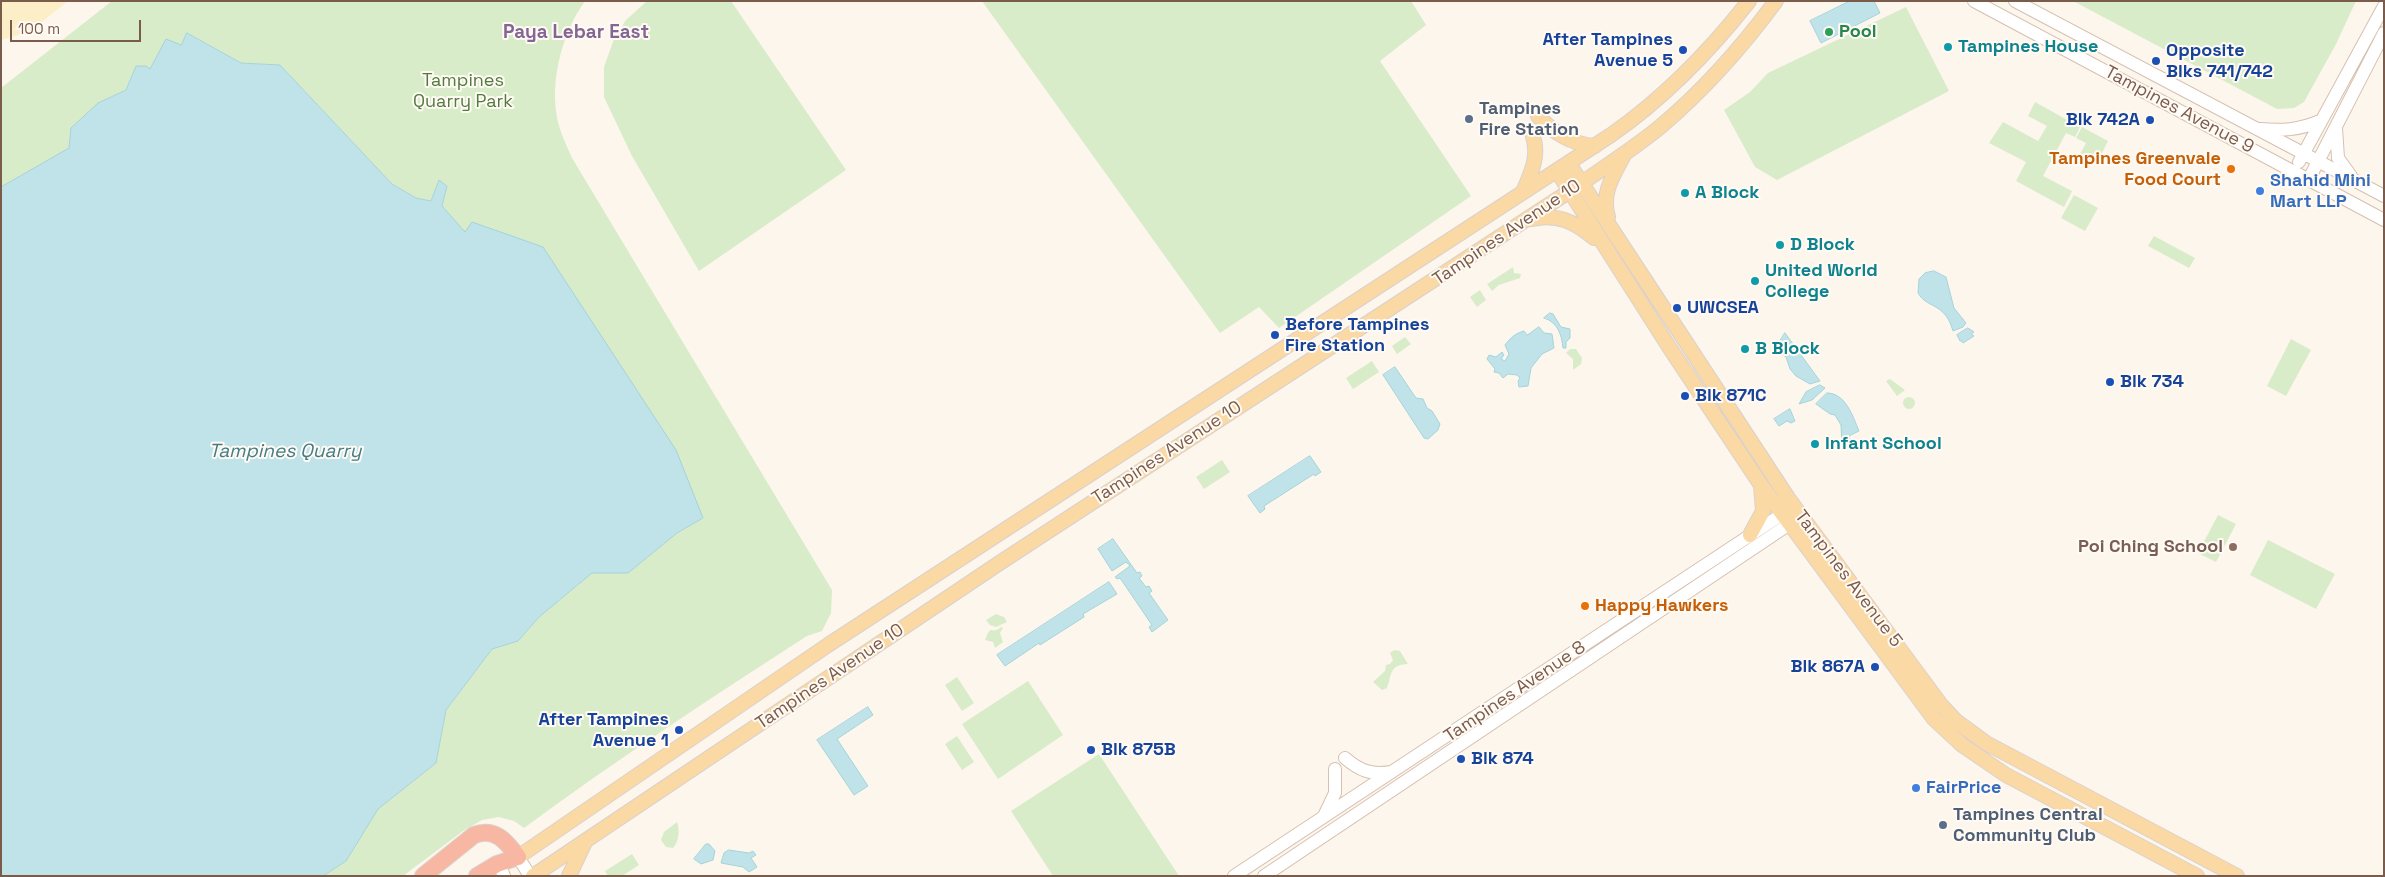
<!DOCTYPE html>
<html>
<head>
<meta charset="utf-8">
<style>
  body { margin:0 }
  #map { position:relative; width:2385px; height:877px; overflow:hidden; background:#fdf6ec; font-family:"Space Grotesk",sans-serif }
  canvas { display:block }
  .frame { position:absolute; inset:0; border:2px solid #7a5c4d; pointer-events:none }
  .scale { position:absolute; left:10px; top:20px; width:131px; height:22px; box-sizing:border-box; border:2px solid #7a5c4d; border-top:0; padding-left:6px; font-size:15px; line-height:18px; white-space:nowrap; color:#7a5c4d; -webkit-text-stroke:4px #fffaf3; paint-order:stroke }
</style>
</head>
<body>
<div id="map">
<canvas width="2385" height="877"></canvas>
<div class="frame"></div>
<div class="scale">100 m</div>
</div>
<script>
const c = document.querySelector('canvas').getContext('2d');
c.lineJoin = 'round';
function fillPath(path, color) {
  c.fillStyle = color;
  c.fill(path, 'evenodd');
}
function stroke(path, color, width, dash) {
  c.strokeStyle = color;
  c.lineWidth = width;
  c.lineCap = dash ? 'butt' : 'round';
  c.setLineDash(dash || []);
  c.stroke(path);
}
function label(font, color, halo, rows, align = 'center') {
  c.font = font + ' "Space Grotesk",sans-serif';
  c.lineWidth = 4;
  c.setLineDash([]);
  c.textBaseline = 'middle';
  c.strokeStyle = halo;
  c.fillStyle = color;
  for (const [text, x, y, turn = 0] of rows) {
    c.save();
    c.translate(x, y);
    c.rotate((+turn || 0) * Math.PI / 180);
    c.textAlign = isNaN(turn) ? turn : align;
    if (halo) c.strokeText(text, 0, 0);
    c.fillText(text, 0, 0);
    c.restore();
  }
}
fillPath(new Path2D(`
  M 112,1 L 585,1 C 561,34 547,89 560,129 C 563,139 568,148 572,158 L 832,590 L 831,613 L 822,631 L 807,636 C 711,698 616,760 524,828 L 514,821 L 499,817 L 482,820 L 463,831 L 403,876 L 323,876 L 346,861 L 378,809 L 436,763 L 446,710 L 492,649 L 518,641 L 539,617 L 592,573 L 628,573 L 677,533 L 703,518 L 442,206 L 447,186 L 439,180 L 431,201 L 416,198 L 392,184 L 280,65 L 241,63 L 187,33 L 181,45 L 150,70 L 136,66 L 126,90 L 98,103 L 70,148 L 1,187 L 1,88 Z
  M 647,1 L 731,1 L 846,170 L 699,271 L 632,156 L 604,97 L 604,67 L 614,39 L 626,20 Z
  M 982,1 L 1411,1 L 1426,25 L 1380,61 L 1471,196 L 1279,328 L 1259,307 L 1220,333 Z
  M 2073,1 L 2356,1 L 2336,44 L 2304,102 L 2294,108 L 2277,109 Z
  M 1906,7 L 1949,91 L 1777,180 L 1755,167 L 1724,110 L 1750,92 L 1768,73 Z
  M 2035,102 L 2080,127 L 2075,137 L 2066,133 L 2043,176 L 2072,191 L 2064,207 L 2016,181 L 2026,162 L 1989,143 L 2003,122 L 2038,141 L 2047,126 L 2028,116 Z
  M 2082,127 L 2108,141 L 2096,165 L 2079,156 L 2086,143 L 2076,138 Z
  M 2074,195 L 2098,208 L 2085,231 L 2061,218 Z
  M 2154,236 L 2195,258 L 2189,268 L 2148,246 Z
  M 1513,267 L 1514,273 L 1521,274 L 1520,278 L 1499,285 L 1492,291 L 1487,284 Z
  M 1480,290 L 1486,300 L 1477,307 L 1470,297 Z
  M 1405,337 L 1411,344 L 1397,354 L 1392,346 Z
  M 2291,339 L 2311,350 L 2286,396 L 2267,386 Z
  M 1570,349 L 1576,349 L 1582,358 L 1581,364 L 1573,370 L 1573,359 L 1566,353 Z
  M 1372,361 L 1379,372 L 1353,389 L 1346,378 Z
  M 1890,379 L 1905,390 L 1897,396 L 1886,381 Z
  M1903 403a6 6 0 1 1 12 0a6 6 0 1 1-12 0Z
  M 1222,460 L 1230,472 L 1204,489 L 1196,477 Z
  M 2218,515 L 2236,524 L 2216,562 L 2198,553 Z
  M 2268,540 L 2335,574 L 2316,609 L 2250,575 Z
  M 996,614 L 1004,617 L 1007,622 L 996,627 L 990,625 L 986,620 Z
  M 1001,627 L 1003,628 L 1000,633 L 1003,642 L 995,648 L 993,642 L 985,640 C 992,622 991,636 1001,627 Z
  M 1394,650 L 1400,651 L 1408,664 C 1388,665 1392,676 1387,688 L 1382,690 L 1373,682 L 1385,671 L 1386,665 L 1390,664 L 1393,660 L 1390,653 Z
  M 957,677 L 974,703 L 962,711 L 945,685 Z
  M 1028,681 L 1063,735 L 998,779 L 962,724 Z
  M 957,736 L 974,762 L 962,770 L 945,744 Z
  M 1099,754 L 1179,876 L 1053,876 L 1011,811 Z
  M 677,822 C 680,829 679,842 673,848 L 666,847 L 661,840 L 664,832 Z
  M 632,854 L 639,865 L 622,876 L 608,876 L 605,871 Z`), '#d8ecc9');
fillPath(new Path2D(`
  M 1,1 L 68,1 L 31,31 L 1,40 Z`), '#fcefc7');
const water = new Path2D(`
  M 1850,1 L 1874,1 L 1880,13 L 1821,43 L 1810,21 Z
  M 187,33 L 241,63 L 280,65 L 392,184 L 416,198 L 431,201 L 439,180 L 447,186 L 442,206 L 465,232 L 472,222 L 543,247 L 676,450 L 703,518 L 677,533 L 628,573 L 592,573 L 539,617 L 518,641 L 492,649 L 446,710 L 436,763 L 378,809 L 346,861 L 323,876 L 1,876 L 1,187 L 69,148 L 71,128 L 98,103 L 126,90 L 136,66 L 146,66 L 150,69 L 166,39 L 181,45 Z
  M 1934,271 L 1946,277 L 1954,308 L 1966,323 L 1963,327 L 1953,331 C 1945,302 1927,309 1918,293 L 1919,279 L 1925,273 Z
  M 1550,313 L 1553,314 L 1561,327 L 1570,329 L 1570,338 L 1566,342 L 1566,348 L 1563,348 C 1562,336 1558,322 1544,318 Z
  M 1539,327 L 1544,333 L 1552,334 L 1554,348 L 1542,354 L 1531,368 L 1528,386 L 1519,387 L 1518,381 L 1520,378 L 1517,375 L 1508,374 L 1503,378 L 1499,373 L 1494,372 L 1495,369 L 1487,359 L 1489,355 L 1496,357 L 1502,352 L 1504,355 L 1501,359 L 1505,361 L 1509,354 L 1505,345 C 1510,338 1516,333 1524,331 L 1527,335 Z
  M 1968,328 L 1974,332 L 1971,334 L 1974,336 L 1963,343 L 1962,341 L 1960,341 L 1957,335 Z
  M 1785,333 L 1820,381 L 1810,384 L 1796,376 L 1790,369 L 1786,357 L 1775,349 Z
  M 1395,367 L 1416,398 L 1423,399 L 1427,408 L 1432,411 L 1440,424 L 1438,430 L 1428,439 L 1424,438 L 1383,375 Z
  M 1820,385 L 1825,388 L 1812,400 L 1799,404 L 1806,392 Z
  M 1827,393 C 1846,393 1853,417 1859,431 L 1849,436 L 1851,441 L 1842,447 L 1841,425 L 1835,415 L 1830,414 L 1816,404 Z
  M 1790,409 L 1795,421 L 1791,423 L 1787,421 L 1779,426 L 1774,419 Z
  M 1310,456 L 1321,472 L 1315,476 L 1314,474 L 1264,506 L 1265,509 L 1260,513 L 1248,496 Z
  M 1113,539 L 1137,573 L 1140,572 L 1142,576 L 1139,578 L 1146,587 L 1149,586 L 1152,591 L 1149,593 L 1168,620 L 1152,632 L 1149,627 L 1152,625 L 1120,578 L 1117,579 L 1115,577 L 1130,566 L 1126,562 L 1112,571 L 1098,549 Z
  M 1109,582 L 1117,594 L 1083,614 L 1084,617 L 1040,645 L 1039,643 L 1005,666 L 997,655 Z
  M 868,707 L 873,715 L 837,739 L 868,786 L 854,795 L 817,740 Z
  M 706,844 L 709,844 L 715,851 L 713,860 L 701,864 L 694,859 Z
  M 729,850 L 749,853 L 753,851 L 756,855 L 751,858 L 757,867 L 749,872 L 743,867 L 721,863 L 724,853 Z`);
fillPath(water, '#bfe3e8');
stroke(water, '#a5d3da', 1);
const secondary = new Path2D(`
  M 1974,1 L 2384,220
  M 2015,1 L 2384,196
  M 2336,128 L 2338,158 L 2351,176
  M 2260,129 C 2282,131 2299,130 2320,121
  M 2299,162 L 2384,6
  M 2309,179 L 2384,33
  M 1345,758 C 1360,771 1371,775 1392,772
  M 1324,816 L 1335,793 L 1335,769
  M 518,857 L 530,876
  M 502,871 L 504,876
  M 1234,876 L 1790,509
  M 1264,876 L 1797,519`);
const primary = new Path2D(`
  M 1538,116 C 1554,133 1571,144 1595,146
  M 1569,164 L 1788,498 L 1941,705 L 1956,721 L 1986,743 L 2237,876
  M 1557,171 L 1671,350 L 1761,485 L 1934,719 L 1962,745 L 2006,775 L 2197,876
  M 1523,192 C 1532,171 1540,155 1532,133
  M 1608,217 C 1601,193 1613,176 1624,155
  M 1532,219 C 1557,213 1575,222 1594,238
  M 1750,535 L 1763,511 L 1761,485
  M 518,857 L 828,645 L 1611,135 C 1664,98 1709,52 1749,1
  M 533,876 L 1001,562 L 1570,191 C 1600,170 1632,150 1660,127 C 1704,90 1742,47 1776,1
  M 569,876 L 585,842`);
const highway = new Path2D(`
  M 423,876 L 474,835 C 495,827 506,841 518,857
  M 477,876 L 497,864 L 518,857`);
stroke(secondary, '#d6c0b0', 14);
stroke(primary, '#dad1cd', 16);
stroke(highway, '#dad1cd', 18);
stroke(secondary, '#fff', 12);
stroke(primary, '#fbd9a5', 14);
stroke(highway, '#f7b7a3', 16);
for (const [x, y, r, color] of [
  [1829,32,5,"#2e9e5b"],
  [1948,47,5,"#0f9aa8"],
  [1683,50,5,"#1a4fb4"],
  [2156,61,5,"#1a4fb4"],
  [1469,119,5,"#5c6f8a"],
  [2150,120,5,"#1a4fb4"],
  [2231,169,5,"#e8710a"],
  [2260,191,5,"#3f7fe0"],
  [1685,193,5,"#0f9aa8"],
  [1780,245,5,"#0f9aa8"],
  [1755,281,5,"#0f9aa8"],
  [1677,308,5,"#1a4fb4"],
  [1275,335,5,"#1a4fb4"],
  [1745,349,5,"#0f9aa8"],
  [2110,382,5,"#1a4fb4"],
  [1685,396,5,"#1a4fb4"],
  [1815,444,5,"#0f9aa8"],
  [2233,547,5,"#8d6e63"],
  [1585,606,5,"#e8710a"],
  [1875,667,5,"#1a4fb4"],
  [679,730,5,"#1a4fb4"],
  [1091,750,5,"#1a4fb4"],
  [1461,759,5,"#1a4fb4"],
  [1916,788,5,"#3f7fe0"],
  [1943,825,5,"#5c6f8a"]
]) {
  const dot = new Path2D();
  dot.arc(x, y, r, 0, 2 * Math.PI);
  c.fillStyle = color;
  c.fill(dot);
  stroke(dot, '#fffaf3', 2);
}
label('bold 18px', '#27864d', '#fffaf3', [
  ["Pool",1839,32]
], 'left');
label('bold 18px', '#164399', '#fffaf3', [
  ["After Tampines",1673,40,"right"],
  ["Avenue 5",1673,61,"right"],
  ["Opposite",2166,51],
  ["Blks 741/742",2166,72],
  ["Blk 742A",2140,120,"right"],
  ["UWCSEA",1687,308],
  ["Before Tampines",1285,325],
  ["Fire Station",1285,346],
  ["Blk 734",2120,382],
  ["Blk 871C",1695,396],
  ["Blk 867A",1865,667,"right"],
  ["After Tampines",669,720,"right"],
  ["Avenue 1",669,741,"right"],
  ["Blk 875B",1101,750],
  ["Blk 874",1471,759]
], 'left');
label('bold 18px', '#0d838f', '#fffaf3', [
  ["Tampines House",1958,47],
  ["A Block",1695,193],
  ["D Block",1790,245],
  ["United World",1765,271],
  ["College",1765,292],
  ["B Block",1755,349],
  ["Infant School",1825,444]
], 'left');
label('18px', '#537a41', '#fffaf3', [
  ["Tampines",463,81],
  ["Quarry Park",463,102]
]);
label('bold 18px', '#4e5e75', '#fffaf3', [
  ["Tampines",1479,109],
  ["Fire Station",1479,130],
  ["Tampines Central",1953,815],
  ["Community Club",1953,836]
], 'left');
label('18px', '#7a5c4d', '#fffaf3', [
  ["Tampines Avenue 9",2179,110,28],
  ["Tampines Avenue 10",1507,233,-34],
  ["Tampines Avenue 10",1167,453,-33],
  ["Tampines Avenue 5",1848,579,53],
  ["Tampines Avenue 10",830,677,-34],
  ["Tampines Avenue 8",1515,692,-34]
]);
label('bold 18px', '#c56008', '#fffaf3', [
  ["Tampines Greenvale",2221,159],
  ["Food Court",2221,180],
  ["Happy Hawkers",1595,606,"left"]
], 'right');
label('bold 18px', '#366cbe', '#fffaf3', [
  ["Shahid Mini",2270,181],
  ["Mart LLP",2270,202],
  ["FairPrice",1926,788]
], 'left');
label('bold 18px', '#785e54', '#fffaf3', [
  ["Poi Ching School",2223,547]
], 'right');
label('bold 19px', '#846695', '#fffaf3', [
  ["Paya Lebar East",576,33]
]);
label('italic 19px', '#437c86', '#fffaf3', [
  ["Tampines Quarry",285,452]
]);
</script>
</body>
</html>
